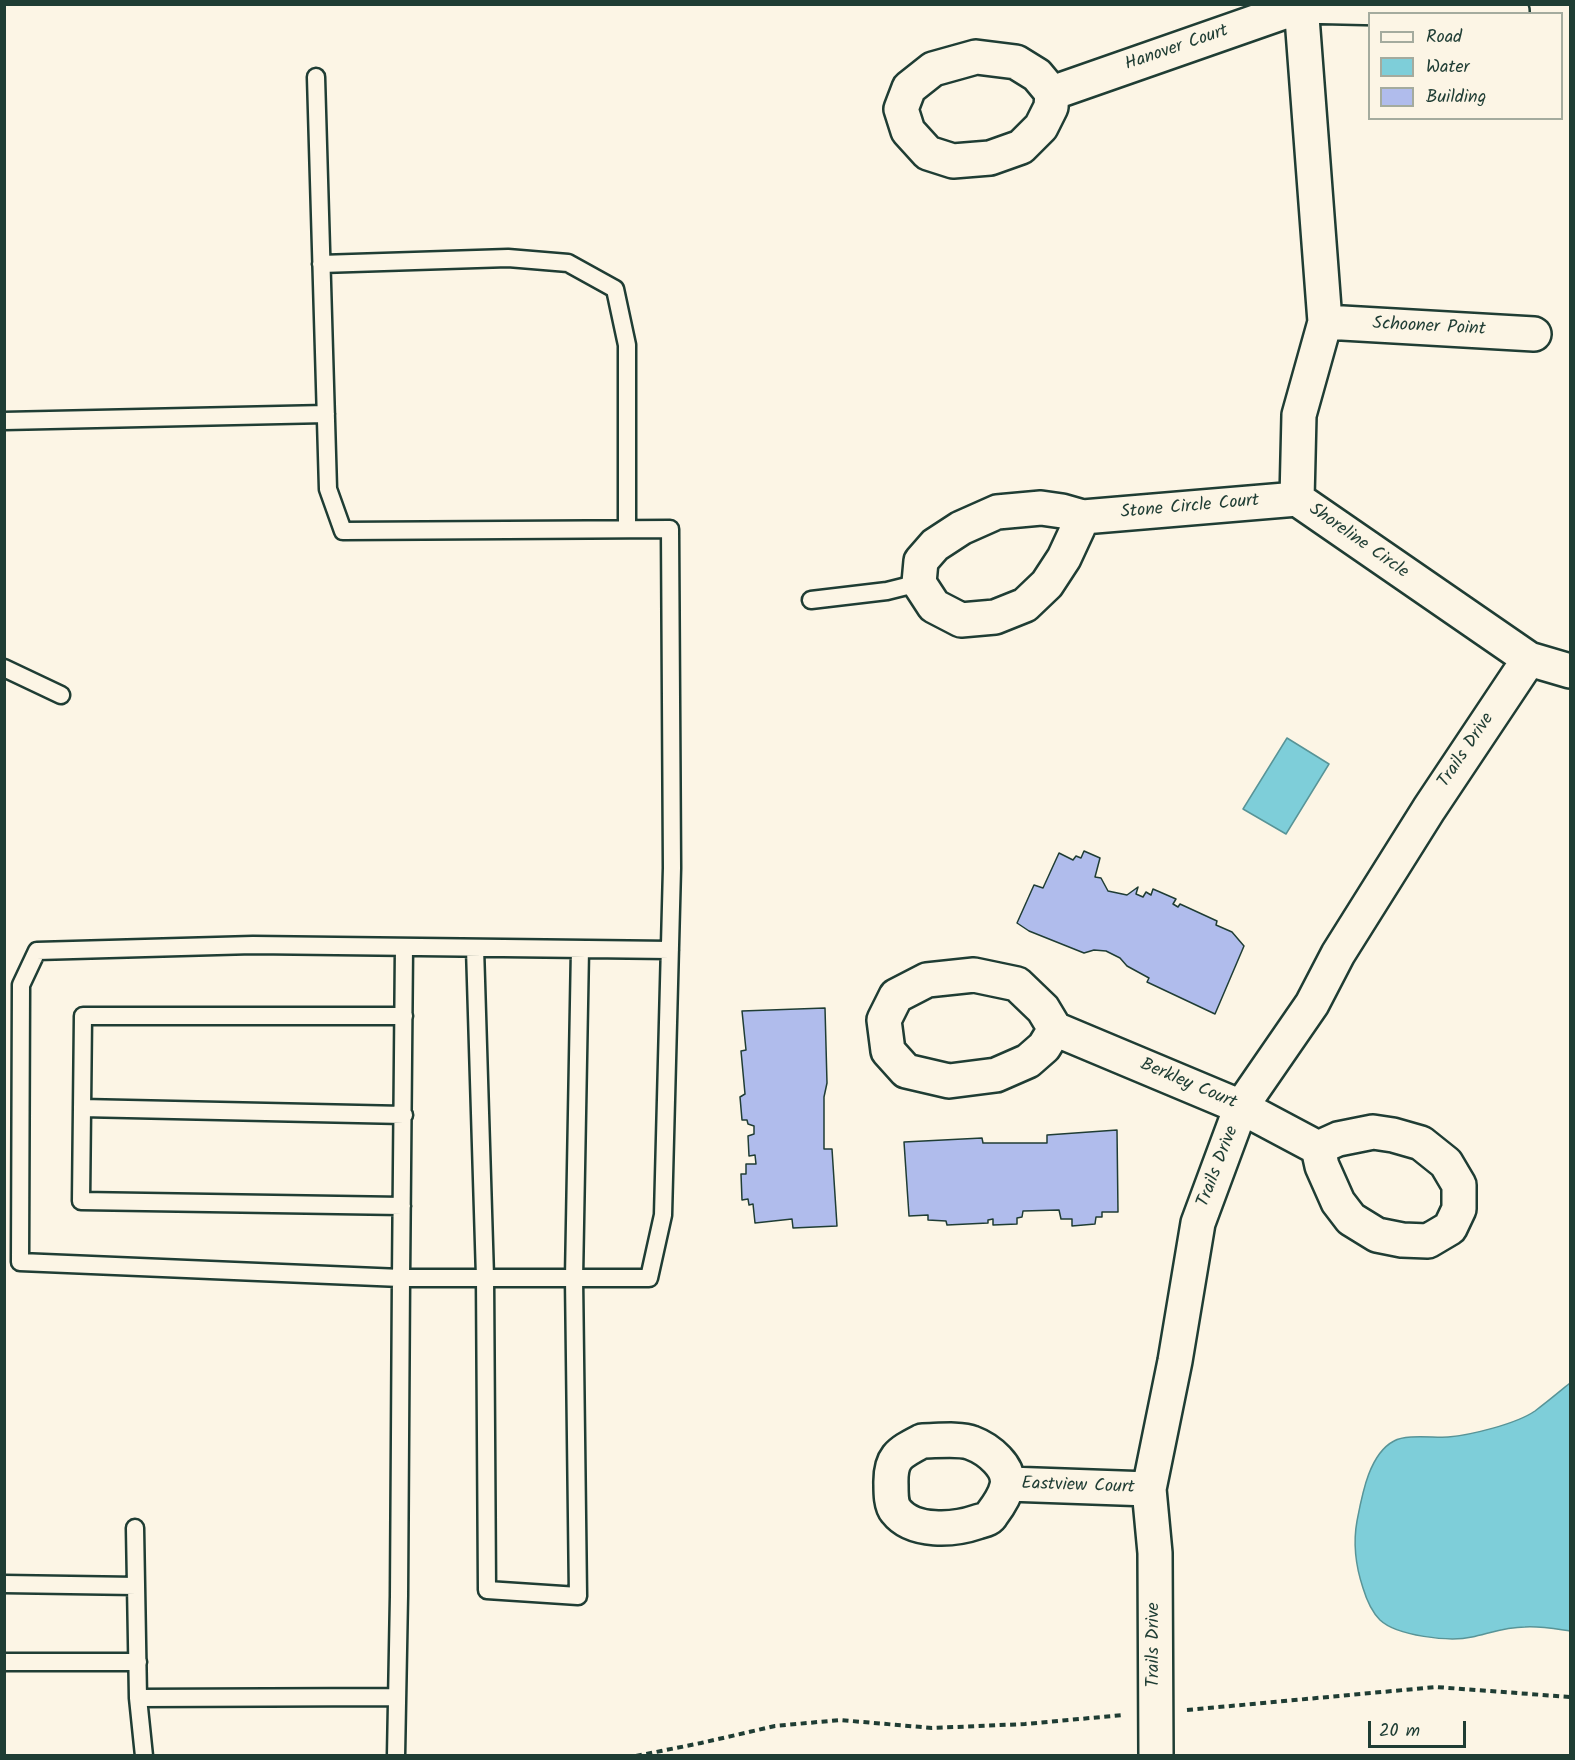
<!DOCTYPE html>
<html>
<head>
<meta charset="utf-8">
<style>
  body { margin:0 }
  #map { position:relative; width:1575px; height:1760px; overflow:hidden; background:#fcf5e5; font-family:Kalam,sans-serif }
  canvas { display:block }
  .frame { position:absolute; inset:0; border:6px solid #1f3d34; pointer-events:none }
  .legend { position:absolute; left:1368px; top:12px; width:195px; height:108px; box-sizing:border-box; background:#fcf5e5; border:2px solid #a4ab9e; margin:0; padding:8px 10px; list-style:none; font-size:18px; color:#1f3d34 }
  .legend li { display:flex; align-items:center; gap:12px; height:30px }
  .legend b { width:30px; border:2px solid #a4ab9e }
  .scale { position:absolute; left:1368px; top:1721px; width:98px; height:27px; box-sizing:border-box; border:3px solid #1f3d34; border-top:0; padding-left:8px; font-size:18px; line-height:21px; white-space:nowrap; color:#1f3d34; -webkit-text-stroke:4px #fcf5e5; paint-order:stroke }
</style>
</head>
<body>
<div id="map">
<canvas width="1575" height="1760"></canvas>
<div class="frame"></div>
<ul class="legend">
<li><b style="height:8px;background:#fcf5e5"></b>Road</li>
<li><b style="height:16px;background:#7eced9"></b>Water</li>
<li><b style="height:16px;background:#b0bcec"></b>Building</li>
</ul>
<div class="scale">20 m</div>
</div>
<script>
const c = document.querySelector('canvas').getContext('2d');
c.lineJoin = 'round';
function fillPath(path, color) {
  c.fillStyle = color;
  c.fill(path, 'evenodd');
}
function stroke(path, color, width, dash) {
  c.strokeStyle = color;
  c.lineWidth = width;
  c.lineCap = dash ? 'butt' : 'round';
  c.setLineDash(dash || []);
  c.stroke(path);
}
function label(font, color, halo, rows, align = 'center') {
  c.font = font + ' Kalam,sans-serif';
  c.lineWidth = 4.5;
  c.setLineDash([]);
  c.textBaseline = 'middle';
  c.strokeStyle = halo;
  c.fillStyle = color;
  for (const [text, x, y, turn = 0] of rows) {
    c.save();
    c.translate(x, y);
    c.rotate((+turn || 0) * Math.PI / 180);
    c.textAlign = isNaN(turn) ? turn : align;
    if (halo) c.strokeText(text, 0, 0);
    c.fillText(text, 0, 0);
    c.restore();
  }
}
const water = new Path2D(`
  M 1287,738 L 1329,764 L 1286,834 L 1243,809 Z
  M 1570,1383 L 1570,1631 C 1556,1629 1540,1626 1525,1627 C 1506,1627 1490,1633 1472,1637 C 1449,1642 1397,1636 1380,1620 C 1372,1612 1366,1598 1363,1588 C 1356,1567 1353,1543 1357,1521 C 1362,1495 1369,1454 1394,1441 C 1406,1434 1434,1438 1448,1437 C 1471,1435 1516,1424 1535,1411 C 1547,1402 1559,1392 1570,1383 Z`);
fillPath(water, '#7eced9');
stroke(water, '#589497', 1.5);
const building = new Path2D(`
  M 1084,851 L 1100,858 L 1095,877 L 1101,878 L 1108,891 L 1127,895 L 1138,887 L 1136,894 L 1143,897 L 1146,892 L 1151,895 L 1153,889 L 1176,899 L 1173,904 L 1178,907 L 1180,904 L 1217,921 L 1216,925 L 1232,932 L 1244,946 L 1215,1014 L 1147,982 L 1149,978 L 1127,966 L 1120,958 L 1106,951 L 1094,950 L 1084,953 L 1029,931 L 1017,923 L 1034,885 L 1043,888 L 1059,853 L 1073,860 L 1076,856 L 1081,858 Z
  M 825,1008 L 827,1083 L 824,1097 L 824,1149 L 832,1149 L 837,1226 L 793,1228 L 792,1219 L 755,1223 L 753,1204 L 749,1205 L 748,1199 L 742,1200 L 741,1174 L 746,1174 L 746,1164 L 756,1164 L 755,1155 L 749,1156 L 748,1136 L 754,1134 L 754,1126 L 748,1124 L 747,1120 L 742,1120 L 740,1097 L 745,1094 L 741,1051 L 746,1050 L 742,1011 Z
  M 1117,1130 L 1118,1212 L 1102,1212 L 1102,1217 L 1096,1217 L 1095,1224 L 1072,1226 L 1072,1219 L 1061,1219 L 1059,1210 L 1023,1211 L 1022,1217 L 1017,1218 L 1017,1224 L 993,1225 L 993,1219 L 988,1220 L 988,1223 L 947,1225 L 946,1221 L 928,1220 L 928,1215 L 909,1216 L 904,1142 L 982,1138 L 983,1143 L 1047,1143 L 1047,1135 Z`);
fillPath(building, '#b0bcec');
stroke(building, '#1f3d34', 1.5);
const service = new Path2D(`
  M 316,77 L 328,489 L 343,531 L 670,529 L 672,868 L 663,1215 L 649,1278 L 401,1278 L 399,1596 L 396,1756
  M 321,264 L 508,258 L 568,263 L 615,289 L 627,345 L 627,529
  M 4,421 L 326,414
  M 811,600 L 887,591 L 919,583
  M 4,668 L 61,695
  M 404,947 L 401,1278 L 20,1262 L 21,985 L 37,951 L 253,945 L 670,950
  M 475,948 L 485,1277 L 487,1590 L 578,1596 L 574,1278 L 580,949
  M 82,1108 L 404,1115
  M 402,1206 L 81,1201 L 83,1016 L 404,1016
  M 135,1528 L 138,1698 L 397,1697
  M 4,1584 L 136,1586
  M 4,1662 L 138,1662
  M 138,1698 L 144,1756`);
const minor = new Path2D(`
  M 1301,4 L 1325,322 L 1299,415 L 1297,499 L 1529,659 L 1570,671
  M 976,57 L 1016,62 L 1037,75 L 1052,93 L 1051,107 L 1041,127 L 1021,147 L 990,158 L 953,161 L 928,153 L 908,131 L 901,109 L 909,88 L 933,69 Z
  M 1052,93 L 1301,6 L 1512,11
  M 1325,322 L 1534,334
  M 1083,517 L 1064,558 L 1047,584 L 1025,605 L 995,617 L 961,620 L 934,606 L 919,583 L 921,561 L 935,545 L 961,528 L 997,512 L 1041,508 L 1062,511 L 1083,517 L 1297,499
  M 1055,1029 L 1044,1047 L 1028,1061 L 996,1075 L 949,1081 L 906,1071 L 888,1051 L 884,1020 L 896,996 L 927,980 L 974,975 L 1017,984 L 1043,1009 L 1055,1029 L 1241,1107 L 1318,1148 L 1322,1166 L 1338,1202 L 1351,1219 L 1377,1235 L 1402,1240 L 1428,1241 L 1450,1228 L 1459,1209 L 1459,1185 L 1446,1163 L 1421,1143 L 1393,1135 L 1373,1132 L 1338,1139 L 1318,1148
  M 922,1441 C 936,1441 960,1438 972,1443 C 988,1449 1011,1467 1007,1486 C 1005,1496 998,1506 992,1514 C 989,1520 983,1520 977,1522 C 954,1530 913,1533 896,1511 C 891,1505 891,1493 891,1485 C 890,1457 899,1453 922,1441 Z
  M 1008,1484 L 1149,1489
  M 1156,1756 L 1155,1553 L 1149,1489 L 1175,1361 L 1198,1223 L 1241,1107 L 1312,1004 L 1338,954 L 1429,809 L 1529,659`);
stroke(service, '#1f3d34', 21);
stroke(minor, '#1f3d34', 38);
stroke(new Path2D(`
  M 1187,1710 L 1436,1687 L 1570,1697
  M 636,1756 L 701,1743 L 775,1726 L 840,1720 L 932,1728 L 1025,1724 L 1123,1715`), '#1f3d34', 4, [6, 4.5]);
stroke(service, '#fcf5e5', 16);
stroke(minor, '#fcf5e5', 33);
label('18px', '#1f3d34', '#fcf5e5', [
  ["Hanover Court",1177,49,-19],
  ["Schooner Point",1429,328,3],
  ["Stone Circle Court",1190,508,-5],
  ["Shoreline Circle",1358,542,35],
  ["Trails Drive",1467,751,-56],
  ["Berkley Court",1188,1085,23],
  ["Trails Drive",1219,1167,-69],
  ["Eastview Court",1078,1487,2],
  ["Trails Drive",1155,1645,-90]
]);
</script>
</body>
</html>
